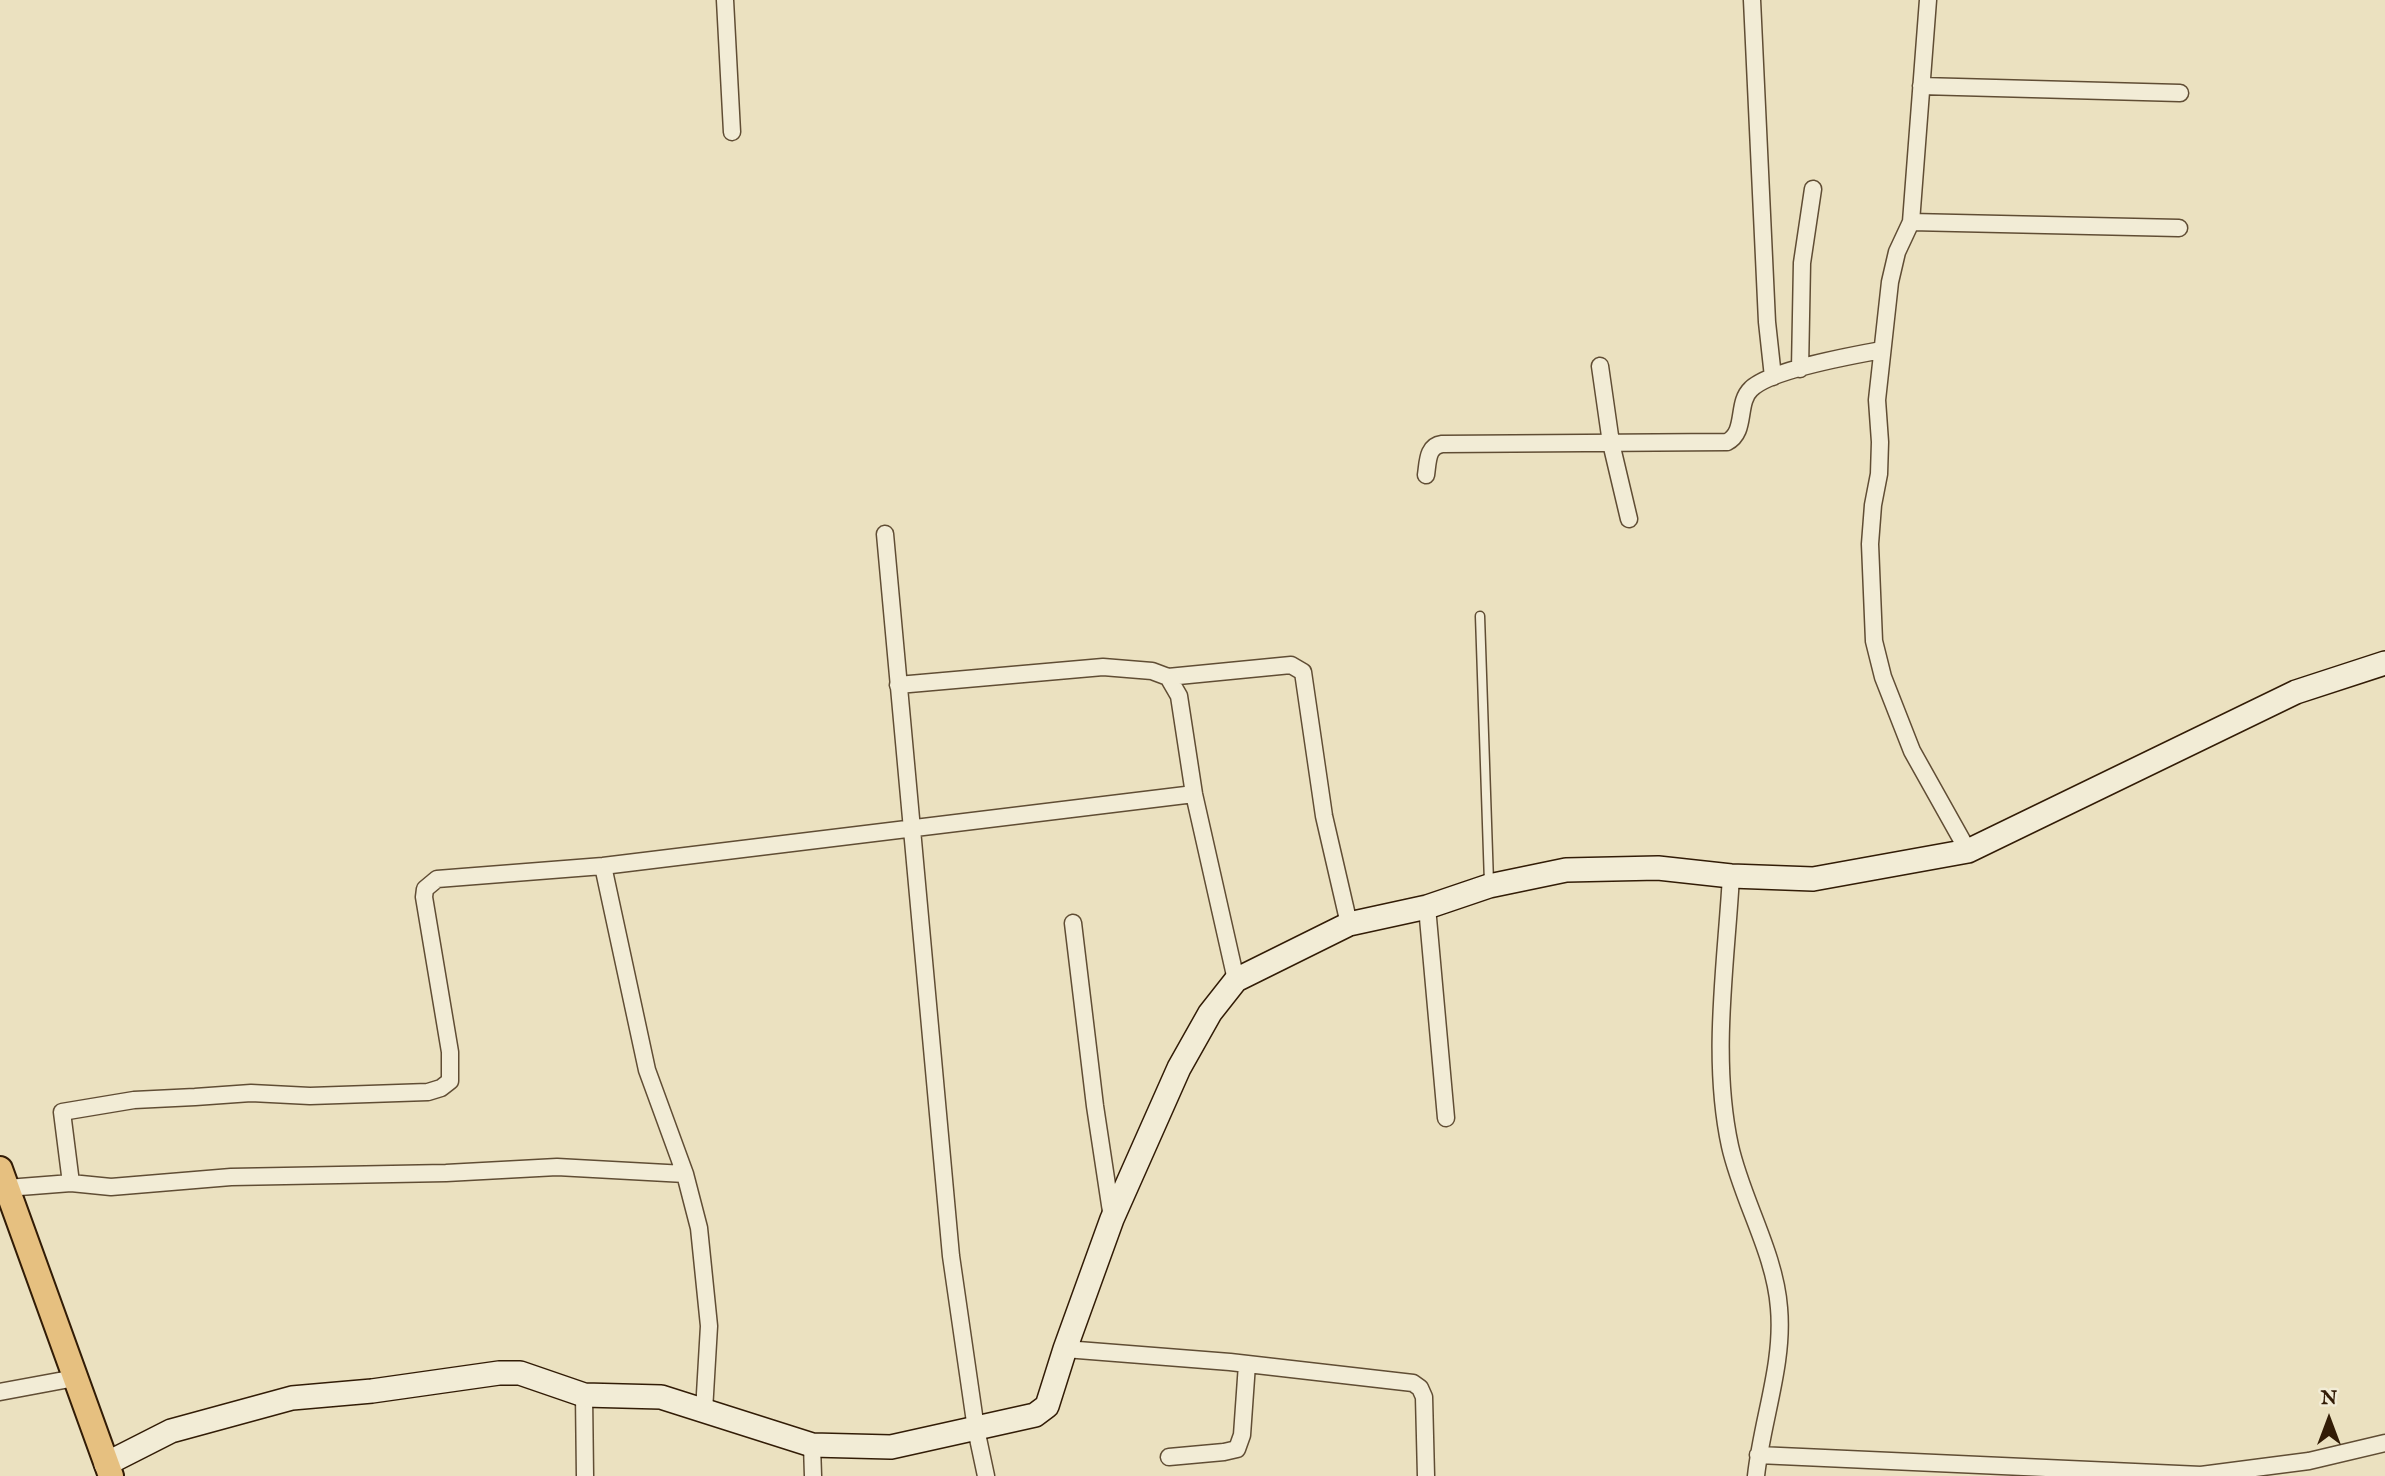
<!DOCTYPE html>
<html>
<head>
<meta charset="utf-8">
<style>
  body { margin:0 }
  #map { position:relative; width:2385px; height:1476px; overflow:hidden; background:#ebe1c0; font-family:"IM FELL English",serif }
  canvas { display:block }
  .north { position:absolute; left:2294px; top:1385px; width:70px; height:70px; -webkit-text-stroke:5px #f2ecd6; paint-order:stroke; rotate:0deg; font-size:19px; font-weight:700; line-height:28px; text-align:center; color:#321c06 }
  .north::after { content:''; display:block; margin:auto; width:24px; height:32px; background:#321c06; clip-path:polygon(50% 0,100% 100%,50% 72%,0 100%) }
</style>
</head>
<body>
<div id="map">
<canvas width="2385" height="1476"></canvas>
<div class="north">N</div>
</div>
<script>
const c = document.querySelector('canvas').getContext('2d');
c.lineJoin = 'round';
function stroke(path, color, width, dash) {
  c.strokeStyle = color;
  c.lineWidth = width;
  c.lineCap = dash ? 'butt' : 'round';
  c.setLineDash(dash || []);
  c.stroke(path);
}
const lane = new Path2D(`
  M 1480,616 L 1489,883`);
const street = new Path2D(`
  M 725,0 L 732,132
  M 1752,0 L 1767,322 L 1773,377
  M 1928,0 L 1911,222 L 1897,252 L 1890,282 L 1877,400 L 1880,442 L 1879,474 L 1873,505 L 1870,544 L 1874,641 L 1883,677 L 1912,751 L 1968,851
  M 1921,86 L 2180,93
  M 1911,222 L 2179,228
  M 1600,366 L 1611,443 L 1629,519
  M 1800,369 L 1802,263 L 1813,189
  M 1426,475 C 1428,462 1427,446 1442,444 L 1727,442 C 1747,432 1736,403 1751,389 C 1770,370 1854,355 1882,350
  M 885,534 L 951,1256 L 976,1429 L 986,1476
  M 1168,677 L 1291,665 L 1303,672 L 1324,816 L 1349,924
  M 898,685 L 1103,667 L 1152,671 L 1168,677 L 1179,696 L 1194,794 L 1236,980
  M 603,866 L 647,1070 L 685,1174 L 699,1228 L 709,1326 L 704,1411
  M 1731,876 C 1726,965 1711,1058 1730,1146 C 1742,1200 1775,1253 1779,1308 C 1784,1364 1762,1420 1756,1476
  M 1427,907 L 1446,1118
  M 1073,923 L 1095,1106 L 1112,1218
  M 71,1183 L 62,1112 L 134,1100 L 195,1097 L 251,1093 L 310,1096 L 428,1092 L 441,1088 L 450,1081 L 450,1052 L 424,897 L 425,889 L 437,879 L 603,866 L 1194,794
  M 7,1188 L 71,1183 L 111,1187 L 231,1177 L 446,1173 L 557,1167 L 685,1174
  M 1065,1349 L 1230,1362 L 1413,1383 L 1420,1388 L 1424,1397 L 1426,1476
  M 0,1392 L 75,1378
  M 584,1395 L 585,1476
  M 812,1445 L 813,1476
  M 1758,1455 L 2201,1475 L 2309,1461 L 2385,1443
  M 1169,1457 L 1224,1452 L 1237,1449 L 1242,1435 L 1247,1364`);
const secondary = new Path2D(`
  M 106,1464 L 171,1431 L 292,1398 L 372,1391 L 499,1373 L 520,1373 L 584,1395 L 661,1397 L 812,1445 L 891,1447 L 1035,1415 L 1047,1406 L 1065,1349 L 1112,1219 L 1179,1068 L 1210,1013 L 1236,980 L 1349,924 L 1427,907 L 1489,886 L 1566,870 L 1658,868 L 1731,876 L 1813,879 L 1968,851 L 2296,692 L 2385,663`);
const primary = new Path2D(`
  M 0,1169 L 111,1476`);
stroke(lane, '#604d34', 11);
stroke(street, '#604d34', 19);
stroke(secondary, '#321c06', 26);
stroke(primary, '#321c06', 28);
stroke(lane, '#f2ecd6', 8);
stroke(street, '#f2ecd6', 16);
stroke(secondary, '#f2ecd6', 23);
stroke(primary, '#e6c080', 24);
</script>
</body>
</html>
